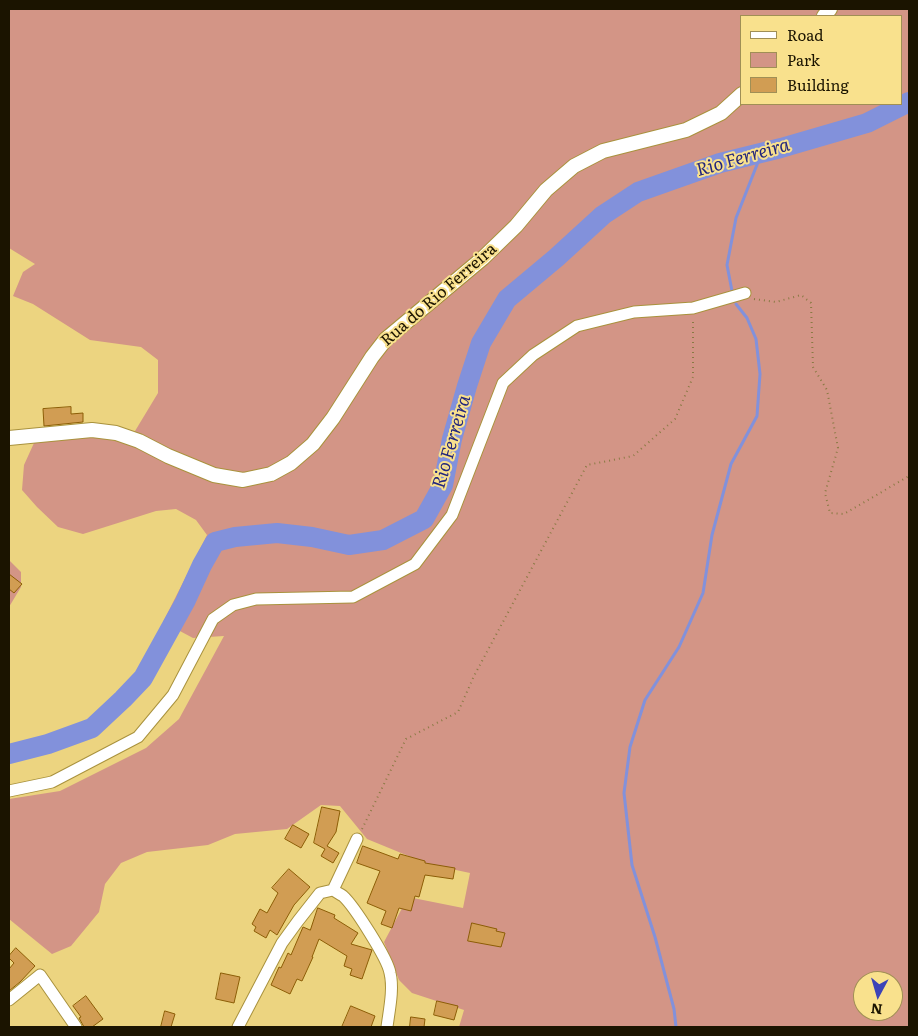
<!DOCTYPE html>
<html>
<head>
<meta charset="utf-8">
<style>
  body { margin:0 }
  #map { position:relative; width:918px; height:1036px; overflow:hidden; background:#ecd480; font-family:Literata,serif }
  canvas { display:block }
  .frame { position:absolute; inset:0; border:10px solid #1b1400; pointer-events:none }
  .legend { position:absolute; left:740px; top:15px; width:162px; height:90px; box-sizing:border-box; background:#f9e18d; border:1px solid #a08f55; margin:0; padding:6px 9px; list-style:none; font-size:15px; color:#1b1400 }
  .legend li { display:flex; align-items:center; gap:10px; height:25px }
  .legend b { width:25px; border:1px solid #a08f55 }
  .north { position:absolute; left:853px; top:971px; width:50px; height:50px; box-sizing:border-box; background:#f9e18d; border:1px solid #a08f55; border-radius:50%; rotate:186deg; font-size:14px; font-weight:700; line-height:20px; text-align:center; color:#1b1400 }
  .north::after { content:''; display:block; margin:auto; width:18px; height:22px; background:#3c43b7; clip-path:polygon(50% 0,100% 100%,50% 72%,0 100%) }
</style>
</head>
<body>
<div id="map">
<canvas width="918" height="1036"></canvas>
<div class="frame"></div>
<ul class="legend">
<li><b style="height:6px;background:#fff"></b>Road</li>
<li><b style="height:14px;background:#d39586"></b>Park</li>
<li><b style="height:14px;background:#d19d53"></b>Building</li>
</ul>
<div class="north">N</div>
</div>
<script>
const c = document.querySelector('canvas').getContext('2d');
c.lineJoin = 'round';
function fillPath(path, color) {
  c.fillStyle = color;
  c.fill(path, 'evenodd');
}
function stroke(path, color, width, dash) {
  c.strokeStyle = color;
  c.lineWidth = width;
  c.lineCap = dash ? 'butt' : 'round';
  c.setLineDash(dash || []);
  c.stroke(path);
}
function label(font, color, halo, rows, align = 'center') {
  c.font = font + ' Literata,serif';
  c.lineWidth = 4;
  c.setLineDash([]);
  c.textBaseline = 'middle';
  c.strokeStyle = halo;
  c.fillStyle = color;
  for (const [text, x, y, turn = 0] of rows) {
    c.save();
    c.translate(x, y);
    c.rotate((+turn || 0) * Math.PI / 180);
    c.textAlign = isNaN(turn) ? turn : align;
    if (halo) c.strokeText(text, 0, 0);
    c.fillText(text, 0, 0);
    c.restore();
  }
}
fillPath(new Path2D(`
  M 9,9 L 909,9 L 909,1027 L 459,1027 L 464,1010 L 412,993 L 399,980 L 384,942 L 408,897 L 463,908 L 470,873 L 428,864 L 367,839 L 340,806 L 321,805 L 287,829 L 235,834 L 208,845 L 147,852 L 121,863 L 105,884 L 99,912 L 71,946 L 52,954 L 9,919 L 9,799 L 60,791 L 146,748 L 179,719 L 224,636 L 193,638 L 163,622 L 207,535 L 196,520 L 176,509 L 156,511 L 83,534 L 58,527 L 37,507 L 22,490 L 24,465 L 34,443 L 70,438 L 98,438 L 123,442 L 132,436 L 158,393 L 158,360 L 141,347 L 90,340 L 33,304 L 13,296 L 23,272 L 35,264 L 9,248 ZM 742,16 L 902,16 L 902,104 L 742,104 ZM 863,981 L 893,981 L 893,1011 L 863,1011 Z
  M 9,560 L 21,572 L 21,587 L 9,607 Z`), '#d39586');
stroke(new Path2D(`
  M 732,291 L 727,265 L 736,218 L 762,152
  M 676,1027 L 674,1009 L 655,937 L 632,865 L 624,793 L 630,747 L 645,700 L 679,647 L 703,593 L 712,535 L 731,464 L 757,416 L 760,374 L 756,339 L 747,318 L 736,304`), '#8291db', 3);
stroke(new Path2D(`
  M 9,754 L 48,744 L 92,728 L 123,699 L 143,678 L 185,602 L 202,565 L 215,542 L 235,537 L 277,533 L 312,537 L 349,545 L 383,540 L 424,519 L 443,485 L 452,439 L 467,386 L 481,343 L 507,299 L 556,258 L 603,215 L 638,192 L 720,163 L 781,148 L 867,123 L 909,102`), '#8291db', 20);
const building = new Path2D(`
  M 71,407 L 71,414 L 83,413 L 83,422 L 44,426 L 43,409 Z
  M 9,574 L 22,584 L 14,593 L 9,589 Z
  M 322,807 L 340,811 L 336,832 L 327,846 L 339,853 L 333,863 L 321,856 L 325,849 L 314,843 Z
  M 293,825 L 309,834 L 301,848 L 285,839 Z
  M 363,846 L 398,859 L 400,854 L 425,861 L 425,863 L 455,868 L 453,879 L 425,875 L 419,897 L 415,896 L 411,911 L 399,908 L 392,928 L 381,924 L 386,911 L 367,903 L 380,871 L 357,863 Z
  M 289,869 L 310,887 L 294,905 L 277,935 L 270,930 L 266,938 L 254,931 L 256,927 L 252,924 L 260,909 L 267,913 L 278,893 L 272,888 Z
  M 318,908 L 335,915 L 334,918 L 358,933 L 351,944 L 372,950 L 362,979 L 350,975 L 352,969 L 344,966 L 347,956 L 319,939 L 312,957 L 313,957 L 302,981 L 297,979 L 290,994 L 271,985 L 279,967 L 281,968 L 288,953 L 291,955 L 303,927 L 310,930 Z
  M 472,923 L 497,929 L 496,931 L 505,933 L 501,947 L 468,941 Z
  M 16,948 L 35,966 L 20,982 L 9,991 L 9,969 L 14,963 L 9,958 L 9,956 Z
  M 221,973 L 240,977 L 234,1003 L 216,999 Z
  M 86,996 L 103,1019 L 92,1027 L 84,1027 L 79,1018 L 81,1017 L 73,1006 Z
  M 437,1001 L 458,1006 L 454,1020 L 434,1015 Z
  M 351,1006 L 375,1016 L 371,1027 L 342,1027 Z
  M 165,1011 L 175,1014 L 171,1027 L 161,1027 Z
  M 411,1017 L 425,1019 L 424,1027 L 410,1027 Z`);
fillPath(building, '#d19d53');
stroke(building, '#8c5d06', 1);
const minor = new Path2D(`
  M 9,791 L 52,782 L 138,737 L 173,695 L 213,619 L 233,605 L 256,599 L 353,597 L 415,564 L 452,515 L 503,383 L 533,355 L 577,326 L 634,312 L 693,308 L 745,293
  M 333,890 C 336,892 340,894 343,896 C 354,906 388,959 390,973 C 394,989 389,1011 387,1027
  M 333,890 L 357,839
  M 9,1000 L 40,975 L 76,1027
  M 238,1027 L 282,943 L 298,921 L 320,893 L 333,890`);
const tertiary = new Path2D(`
  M 824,16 L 830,9
  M 9,438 L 92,430 L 116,433 L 139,441 L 168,456 L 214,475 L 243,480 L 271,474 L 291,463 L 313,444 L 333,418 L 372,357 L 386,339 L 483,258 L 516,226 L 546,190 L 574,166 L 603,151 L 686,130 L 721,113 L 742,94`);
stroke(minor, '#a9923d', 13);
stroke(tertiary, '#a9923d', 16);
stroke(new Path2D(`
  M 754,299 L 776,302 L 801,295 L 811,303 L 813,367 L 827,390 L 838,448 L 825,493 L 830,513 L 844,514 L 909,476
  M 362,829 L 406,739 L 458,712 L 474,676 L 587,465 L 633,456 L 675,419 L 693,377 L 693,318`), '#8a7a44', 2, [1, 4]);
stroke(minor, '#fff', 11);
stroke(tertiary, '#fff', 14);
label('16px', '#1b1400', '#f9e18d', [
  ["Rua do Rio Ferreira",439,295,-41]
]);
label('italic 18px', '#24277c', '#f9e18d', [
  ["Rio Ferreira",743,158,-16],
  ["Rio Ferreira",452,442,-74]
]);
</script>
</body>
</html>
